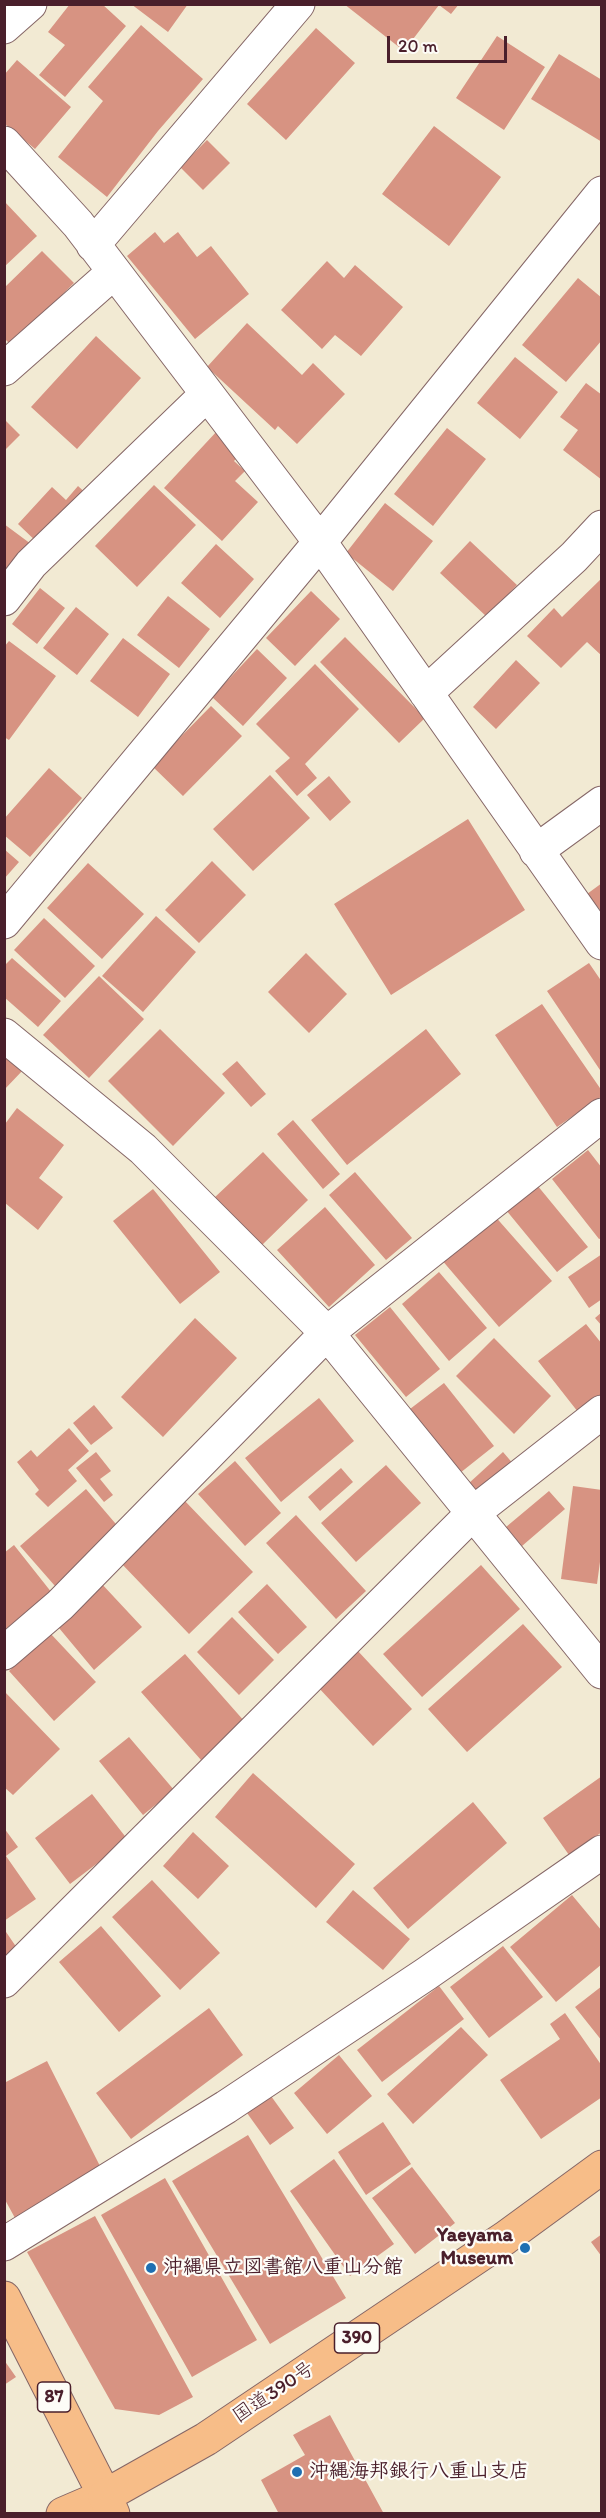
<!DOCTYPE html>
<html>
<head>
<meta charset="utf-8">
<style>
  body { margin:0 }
  #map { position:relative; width:606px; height:2518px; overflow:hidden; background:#f2ead3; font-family:Itim,sans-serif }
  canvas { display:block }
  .frame { position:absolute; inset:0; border:6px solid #4a1f2b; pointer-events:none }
  .scale { position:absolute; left:387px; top:36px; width:120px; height:27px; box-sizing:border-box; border:3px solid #4a1f2b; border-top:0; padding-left:8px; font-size:18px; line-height:21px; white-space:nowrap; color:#4a1f2b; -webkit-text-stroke:4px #fdfcf7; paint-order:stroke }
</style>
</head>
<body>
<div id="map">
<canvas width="606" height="2518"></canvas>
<div class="frame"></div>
<div class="scale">20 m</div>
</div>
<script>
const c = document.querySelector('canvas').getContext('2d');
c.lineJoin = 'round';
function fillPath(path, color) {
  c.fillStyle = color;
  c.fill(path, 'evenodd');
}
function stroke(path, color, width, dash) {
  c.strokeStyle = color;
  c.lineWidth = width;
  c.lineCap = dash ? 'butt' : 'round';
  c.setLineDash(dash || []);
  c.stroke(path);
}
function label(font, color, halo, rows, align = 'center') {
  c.font = font + ' Itim,"Klee One",sans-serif';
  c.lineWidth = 4.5;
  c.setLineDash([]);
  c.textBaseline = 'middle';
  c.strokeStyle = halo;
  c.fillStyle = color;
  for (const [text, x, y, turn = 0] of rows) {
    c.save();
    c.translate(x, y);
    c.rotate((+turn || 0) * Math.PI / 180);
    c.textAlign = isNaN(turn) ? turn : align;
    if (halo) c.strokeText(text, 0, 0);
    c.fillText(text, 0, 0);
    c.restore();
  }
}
fillPath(new Path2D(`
  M 70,4 L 102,4 L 126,26 L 65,97 L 39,75 L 65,45 L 48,32 Z
  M 131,4 L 188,4 L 168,32 Z
  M 344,4 L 459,4 L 451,14 L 439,5 L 404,51 Z
  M 141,25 L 203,79 L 158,131 L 107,197 L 58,157 L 103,101 L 88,87 Z
  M 316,28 L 355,63 L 286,140 L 247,104 Z
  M 497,36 L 545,67 L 504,130 L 456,98 Z
  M 559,54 L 602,80 L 602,142 L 531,99 Z
  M 17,60 L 71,107 L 35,149 L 4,123 L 4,75 Z
  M 434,126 L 501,177 L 449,246 L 382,194 Z
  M 207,140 L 230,163 L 203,190 L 180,167 Z
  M 4,201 L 37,236 L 4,267 Z
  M 155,232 L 164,243 L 178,232 L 197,257 L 211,246 L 249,294 L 195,339 L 127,256 Z
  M 42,251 L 74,283 L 11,345 L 4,338 L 4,288 Z
  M 327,261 L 344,278 L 355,265 L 403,307 L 361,356 L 335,335 L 322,349 L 281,310 Z
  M 578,278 L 602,298 L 602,340 L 566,382 L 522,345 Z
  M 247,323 L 302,375 L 313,363 L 345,394 L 297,444 L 278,426 L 275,430 L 207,367 Z
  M 96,336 L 141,378 L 77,449 L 31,407 Z
  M 515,357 L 558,392 L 520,439 L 477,403 Z
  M 586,383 L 602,395 L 602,480 L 563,450 L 578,430 L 560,417 Z
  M 4,419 L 20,435 L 4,451 Z
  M 447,428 L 486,459 L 433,526 L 394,494 Z
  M 218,430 L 242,452 L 234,461 L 245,471 L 235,481 L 258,502 L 222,541 L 164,488 Z
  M 154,485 L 196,525 L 137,587 L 95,546 Z
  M 78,486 L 90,497 L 42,547 L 18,524 L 52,487 L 66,500 Z
  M 385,503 L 433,541 L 393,591 L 346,553 Z
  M 4,524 L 31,544 L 4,578 Z
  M 470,541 L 517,585 L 487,617 L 440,573 Z
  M 216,544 L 254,579 L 220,618 L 181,583 Z
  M 602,578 L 602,656 L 587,642 L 561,668 L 527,636 L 554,608 L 562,617 Z
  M 40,588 L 65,608 L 37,644 L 12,624 Z
  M 311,591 L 340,619 L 295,666 L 266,638 Z
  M 168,596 L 210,629 L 179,668 L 137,635 Z
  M 76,607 L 109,634 L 77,675 L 43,648 Z
  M 345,637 L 425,718 L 399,743 L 320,662 Z
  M 123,638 L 170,674 L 138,717 L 90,681 Z
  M 9,641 L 56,676 L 9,740 L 4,737 L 4,647 Z
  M 257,649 L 287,678 L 243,726 L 212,697 Z
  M 516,660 L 540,683 L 496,729 L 473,707 Z
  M 315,664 L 359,709 L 305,764 L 317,778 L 297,796 L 275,771 L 290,758 L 256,724 Z
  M 211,706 L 242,736 L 183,796 L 152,766 Z
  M 49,768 L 82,798 L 30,857 L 4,835 L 4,819 Z
  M 270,775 L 310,818 L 253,871 L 213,829 Z
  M 329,776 L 351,802 L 330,821 L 307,795 Z
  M 468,819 L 525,910 L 391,995 L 334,904 Z
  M 4,849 L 19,862 L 4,879 Z
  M 212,861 L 246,895 L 199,943 L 165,910 Z
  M 88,863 L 144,914 L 102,959 L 47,908 Z
  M 602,883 L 602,912 L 587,894 Z
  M 156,916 L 196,952 L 143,1012 L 102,976 Z
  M 44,918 L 95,966 L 65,998 L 14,950 Z
  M 306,953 L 347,994 L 309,1033 L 268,992 Z
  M 12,958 L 61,1001 L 38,1027 L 4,997 L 4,966 Z
  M 589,963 L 602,982 L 602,1073 L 547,991 Z
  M 99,976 L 144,1019 L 89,1078 L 43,1035 Z
  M 542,1004 L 602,1091 L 602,1096 L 557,1127 L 495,1035 Z
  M 160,1029 L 225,1093 L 173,1146 L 108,1081 Z
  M 426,1029 L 461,1074 L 347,1165 L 311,1120 Z
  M 4,1053 L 23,1070 L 4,1090 Z
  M 237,1061 L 266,1094 L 251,1107 L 222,1074 Z
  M 17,1108 L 64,1145 L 39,1178 L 63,1197 L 38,1230 L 5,1203 L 5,1124 Z
  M 293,1120 L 340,1174 L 323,1189 L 277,1134 Z
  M 588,1150 L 602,1168 L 602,1238 L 599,1239 L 552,1179 Z
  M 263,1152 L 308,1200 L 260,1247 L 214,1198 Z
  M 355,1172 L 412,1238 L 386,1260 L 329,1195 Z
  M 537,1185 L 588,1247 L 557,1272 L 506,1210 Z
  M 153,1189 L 220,1272 L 180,1304 L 113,1221 Z
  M 325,1207 L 375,1265 L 329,1307 L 277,1250 Z
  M 493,1214 L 552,1281 L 499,1327 L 441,1259 Z
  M 602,1254 L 602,1299 L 589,1308 L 568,1277 Z
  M 439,1272 L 487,1328 L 449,1361 L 402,1304 Z
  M 390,1307 L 440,1369 L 406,1397 L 355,1335 Z
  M 602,1312 L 602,1326 L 595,1318 Z
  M 195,1318 L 237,1358 L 163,1437 L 121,1397 Z
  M 586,1324 L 602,1344 L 602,1394 L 578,1412 L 538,1361 Z
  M 494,1338 L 551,1396 L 514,1434 L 456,1376 Z
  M 444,1383 L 494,1446 L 460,1473 L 410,1409 Z
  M 319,1398 L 354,1441 L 281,1502 L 245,1458 Z
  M 94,1405 L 113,1428 L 91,1445 L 73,1423 Z
  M 69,1428 L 89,1451 L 68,1470 L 77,1481 L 48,1507 L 35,1494 L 39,1490 L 17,1462 L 31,1450 L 37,1457 Z
  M 96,1452 L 111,1471 L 100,1479 L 113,1495 L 104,1502 L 76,1468 Z
  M 503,1452 L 515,1466 L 480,1497 L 468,1484 Z
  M 235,1461 L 281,1513 L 245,1546 L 198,1494 Z
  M 386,1465 L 421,1503 L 356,1562 L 321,1523 Z
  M 341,1468 L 353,1482 L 320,1511 L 308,1497 Z
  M 573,1486 L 602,1490 L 602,1547 L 597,1584 L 561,1579 Z
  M 86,1489 L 121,1530 L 55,1586 L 20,1546 Z
  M 549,1491 L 565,1509 L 522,1546 L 506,1527 Z
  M 184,1500 L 253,1572 L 189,1634 L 120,1562 Z
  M 296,1515 L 366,1591 L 336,1619 L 266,1543 Z
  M 14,1545 L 52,1593 L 4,1630 L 4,1553 Z
  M 481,1565 L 520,1609 L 422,1697 L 383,1654 Z
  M 100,1582 L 142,1627 L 94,1670 L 54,1622 Z
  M 267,1584 L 307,1627 L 278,1654 L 238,1612 Z
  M 232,1617 L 274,1660 L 239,1695 L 197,1652 Z
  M 523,1624 L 562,1667 L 467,1752 L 428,1709 Z
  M 50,1633 L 96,1682 L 54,1721 L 9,1671 Z
  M 356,1649 L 412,1709 L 373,1746 L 317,1686 Z
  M 185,1654 L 245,1722 L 201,1760 L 141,1692 Z
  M 4,1691 L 60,1749 L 13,1795 L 4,1787 Z
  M 129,1737 L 174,1790 L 143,1815 L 99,1761 Z
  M 253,1773 L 355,1864 L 316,1908 L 215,1817 Z
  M 602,1776 L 602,1832 L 569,1855 L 543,1818 Z
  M 92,1794 L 128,1840 L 70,1884 L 35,1838 Z
  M 473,1802 L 507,1843 L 408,1929 L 373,1888 Z
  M 4,1828 L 18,1847 L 6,1856 L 36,1899 L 4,1921 Z
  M 193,1832 L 229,1866 L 198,1899 L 163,1866 Z
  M 152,1880 L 220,1953 L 180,1990 L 112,1917 Z
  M 353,1890 L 410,1939 L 383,1970 L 326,1922 Z
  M 572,1895 L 602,1931 L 602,1964 L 556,2002 L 510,1947 Z
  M 101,1926 L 161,1996 L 119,2032 L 59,1962 Z
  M 4,1929 L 17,1948 L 4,1956 Z
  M 503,1946 L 543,1997 L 489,2038 L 450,1987 Z
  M 439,1986 L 464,2019 L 382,2082 L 357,2050 Z
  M 602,1986 L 602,2041 L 575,2007 Z
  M 209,2008 L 243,2055 L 131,2139 L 96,2093 Z
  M 565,2013 L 602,2066 L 602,2097 L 541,2139 L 500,2080 L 560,2039 L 550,2024 Z
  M 461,2027 L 488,2055 L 413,2124 L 387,2094 Z
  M 339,2055 L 372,2096 L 327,2134 L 294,2093 Z
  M 47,2061 L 103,2172 L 15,2218 L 4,2198 L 4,2083 Z
  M 271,2096 L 294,2128 L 270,2145 L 247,2113 Z
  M 383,2122 L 411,2164 L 366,2195 L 338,2152 Z
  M 248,2135 L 346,2298 L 270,2344 L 172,2181 Z
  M 334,2159 L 394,2244 L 350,2276 L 290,2191 Z
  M 412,2167 L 455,2223 L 415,2254 L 372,2198 Z
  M 165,2178 L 257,2340 L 192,2377 L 101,2215 Z
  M 95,2216 L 193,2397 L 159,2415 L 115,2409 L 27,2252 Z
  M 602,2234 L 602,2257 L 591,2242 Z
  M 4,2360 L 16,2377 L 4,2385 Z
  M 330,2415 L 384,2514 L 279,2514 L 261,2480 L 305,2455 L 293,2435 Z`), '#d79382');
const minor = new Path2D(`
  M 4,27 L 30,4
  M 4,143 L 78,224 L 320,542 L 602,943
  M 93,245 L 298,4
  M 4,369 L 114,272
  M 4,599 L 31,564 L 207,394
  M 426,693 L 574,557 L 602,527
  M 536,851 L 602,803
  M 4,922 L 320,542 L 602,193
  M 4,1035 L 143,1149 L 327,1333 L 602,1672
  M 4,1653 L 60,1605 L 327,1333 L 602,1115
  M 4,1981 L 473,1513 L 602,1412
  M 4,2244 L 226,2107 L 426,1974 L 602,1852`);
const major = new Path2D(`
  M 4,2298 L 105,2496 L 63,2514`);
const highway = new Path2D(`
  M 113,2514 L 105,2496 L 206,2439 L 505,2238 L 602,2167`);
stroke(minor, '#856666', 35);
stroke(major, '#856666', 35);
stroke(highway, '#856666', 35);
stroke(minor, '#fff', 33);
stroke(major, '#f7bd88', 33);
stroke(highway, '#f7bd88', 33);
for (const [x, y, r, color] of [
  [525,2248,6,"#1f6fb2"],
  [151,2268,6,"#1f6fb2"],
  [297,2472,6,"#1f6fb2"]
]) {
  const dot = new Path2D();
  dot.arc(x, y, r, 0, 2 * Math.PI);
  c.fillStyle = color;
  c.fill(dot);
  stroke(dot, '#fdfcf7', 2);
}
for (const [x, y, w] of [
  [357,2338,45],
  [54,2397,33]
]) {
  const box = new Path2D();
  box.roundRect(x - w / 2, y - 15, w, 30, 4.5);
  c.fillStyle = '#fdfcf7';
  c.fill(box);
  stroke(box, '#4a1f2b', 1.5);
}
label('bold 18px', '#4a1f2b', null, [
  ["390",357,2338],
  ["87",54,2397]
]);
label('bold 20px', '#4a1f2b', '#fdfcf7', [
  ["Yaeyama",513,2236,"right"],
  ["Museum",513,2259,"right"],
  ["沖縄県立図書館八重山分館",163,2268],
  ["沖縄海邦銀行八重山支店",309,2472]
], 'left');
label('20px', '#4a1f2b', '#fdfcf7', [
  ["国道390号",274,2393,-34]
]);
</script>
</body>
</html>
